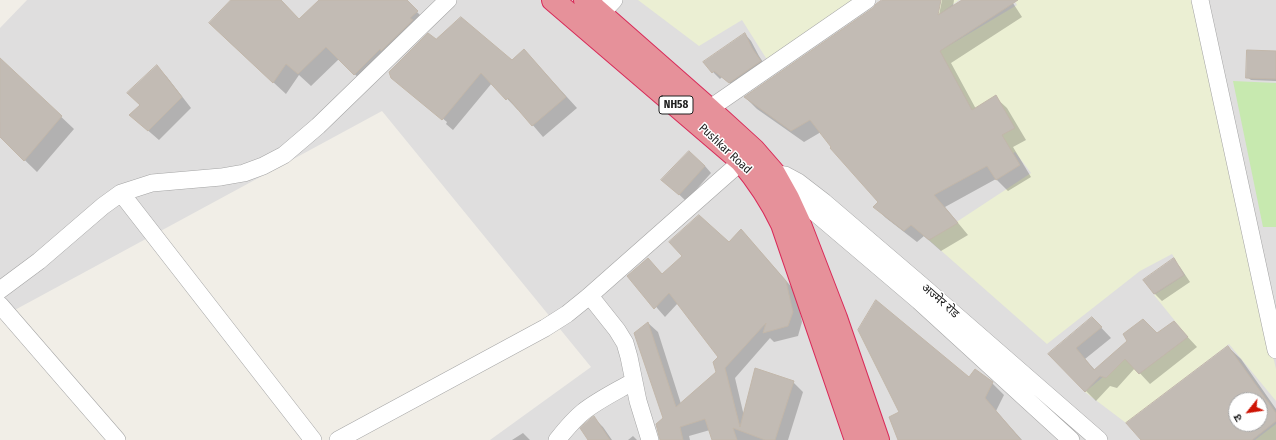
<!DOCTYPE html>
<html>
<head>
<meta charset="utf-8">
<style>
  body { margin:0 }
  #map { position:relative; width:1276px; height:440px; overflow:hidden; background:#f1eee7; font-family:"Fira Sans Condensed","Noto Sans Devanagari",sans-serif }
  canvas { display:block }
  .north { position:absolute; left:1228px; top:392px; width:40px; height:40px; box-sizing:border-box; background:#fff; border:1px solid #a6a6a6; border-radius:50%; rotate:240deg; font-size:11px; font-weight:700; line-height:16px; text-align:center; color:#212121 }
  .north::after { content:''; display:block; margin:auto; width:14px; height:18px; background:#ce1304; clip-path:polygon(50% 0,100% 100%,50% 72%,0 100%) }
</style>
</head>
<body>
<div id="map">
<canvas width="1276" height="440"></canvas>
<div class="north">उ</div>
</div>
<script>
const c = document.querySelector('canvas').getContext('2d');
c.lineJoin = 'round';
function fillPath(path, color) {
  c.fillStyle = color;
  c.fill(path, 'evenodd');
}
function stroke(path, color, width, dash) {
  c.strokeStyle = color;
  c.lineWidth = width;
  c.lineCap = dash ? 'butt' : 'round';
  c.setLineDash(dash || []);
  c.stroke(path);
}
function label(font, color, halo, rows, align = 'center') {
  c.font = font + ' "Fira Sans Condensed","Noto Sans Devanagari",sans-serif';
  c.lineWidth = 3;
  c.setLineDash([]);
  c.textBaseline = 'middle';
  c.strokeStyle = halo;
  c.fillStyle = color;
  for (const [text, x, y, turn = 0] of rows) {
    c.save();
    c.translate(x, y);
    c.rotate((+turn || 0) * Math.PI / 180);
    c.textAlign = isNaN(turn) ? turn : align;
    if (halo) c.strokeText(text, 0, 0);
    c.fillText(text, 0, 0);
    c.restore();
  }
}
fillPath(new Path2D(`
  M 27,0 L 1276,0 L 1276,440 L 490,440 L 591,367 L 382,111 L 0,318 L 0,28 ZM 1236,400 L 1260,400 L 1260,424 L 1236,424 Z`), '#dfdede');
fillPath(new Path2D(`
  M 638,0 L 877,0 L 771,66 L 742,20 L 699,46 Z
  M 941,0 L 959,0 L 938,15 Z
  M 1014,0 L 1199,0 L 1241,221 L 1276,369 L 1276,401 L 1229,344 L 1126,423 L 1085,392 L 1128,356 L 1139,374 L 1188,337 L 1154,295 L 1185,275 L 1172,254 L 1140,271 L 1047,344 L 929,240 L 1031,173 L 1015,152 L 1000,161 L 940,51 L 1017,5 Z
  M 1276,424 L 1276,440 L 1255,440 Z`), '#ebefd3');
fillPath(new Path2D(`
  M 1233,81 L 1276,83 L 1276,227 L 1263,227 Z`), '#c7e9af');
fillPath(new Path2D(`
  M 232,0 L 281,0 L 299,20 L 320,0 L 405,0 L 429,24 L 367,86 L 339,59 L 311,86 L 299,75 L 286,94 L 223,36 Z
  M 884,0 L 954,0 L 953,7 L 964,0 L 1011,0 L 1022,17 L 951,63 L 976,109 L 995,97 L 1007,108 L 1026,140 L 1013,147 L 1031,177 L 1008,191 L 996,179 L 945,207 L 968,235 L 941,251 L 924,236 L 917,242 L 886,218 L 875,207 L 879,202 L 821,132 L 804,142 L 757,109 L 745,97 L 873,9 ZM 940,0 L 942,0 L 938,20 L 936,19 Z
  M 745,34 L 751,41 L 759,56 L 767,68 L 737,89 L 722,77 L 720,79 L 713,72 Z
  M 436,41 L 512,61 L 524,50 L 577,108 L 543,137 L 519,109 L 518,110 L 492,83 L 453,130 L 446,124 L 447,122 L 400,84 Z
  M 1276,52 L 1276,81 L 1251,80 L 1247,77 Z
  M 1,60 L 74,129 L 37,172 L 0,136 L 0,61 Z
  M 157,67 L 167,77 L 191,108 L 159,140 L 130,115 L 141,105 Z
  M 705,166 L 711,173 L 686,201 L 670,186 Z
  M 741,230 L 796,292 L 802,322 L 798,336 L 774,342 L 770,338 L 735,378 L 744,416 L 793,382 L 803,392 L 788,440 L 713,440 L 710,430 L 689,436 L 690,440 L 661,440 L 664,418 L 648,323 L 658,332 L 681,404 L 717,372 L 720,357 L 678,303 L 665,317 L 629,276 L 647,259 L 663,275 L 729,243 Z
  M 1173,260 L 1180,267 L 1190,282 L 1162,301 L 1155,294 L 1145,280 Z
  M 1092,318 L 1111,338 L 1085,359 L 1095,370 L 1157,335 L 1184,333 L 1197,347 L 1150,384 L 1135,368 L 1117,388 L 1110,386 L 1096,401 L 1049,354 Z
  M 1228,347 L 1241,359 L 1276,409 L 1276,440 L 1142,440 ZM 1236,400 L 1260,400 L 1260,424 L 1236,424 Z
  M 969,379 L 992,383 L 1004,395 L 996,411 L 1022,440 L 899,440 Z
  M 594,418 L 603,427 L 612,440 L 589,440 Z
  M 523,433 L 530,440 L 512,440 Z
  M 633,436 L 637,440 L 628,440 Z`), '#0003');
const building = new Path2D(`
  M 231,0 L 281,0 L 299,19 L 319,0 L 407,0 L 418,11 L 410,18 L 413,20 L 381,51 L 380,49 L 354,75 L 326,47 L 298,74 L 286,64 L 273,83 L 209,23 Z
  M 882,0 L 941,0 L 938,15 L 962,0 L 1018,0 L 940,51 L 972,110 L 996,95 L 1015,128 L 1002,135 L 1020,165 L 996,180 L 987,166 L 934,195 L 958,223 L 929,240 L 911,225 L 904,231 L 873,207 L 878,202 L 830,148 L 831,147 L 810,120 L 791,131 L 744,97 L 873,8 L 876,4 Z
  M 461,17 L 512,60 L 524,49 L 566,97 L 532,126 L 508,98 L 506,100 L 481,73 L 442,120 L 391,78 L 389,72 L 428,33 L 436,39 Z
  M 745,33 L 752,48 L 761,61 L 729,83 L 714,71 L 712,73 L 703,62 Z
  M 1247,50 L 1276,51 L 1276,79 L 1246,78 Z
  M 0,58 L 62,116 L 24,161 L 0,137 Z
  M 157,65 L 182,97 L 148,131 L 129,115 L 140,105 L 127,93 Z
  M 689,151 L 705,166 L 679,195 L 661,180 Z
  M 699,215 L 729,242 L 741,229 L 786,281 L 793,312 L 788,326 L 763,333 L 766,323 L 725,368 L 740,427 L 755,368 L 794,381 L 775,440 L 765,440 L 733,428 L 737,440 L 712,440 L 705,419 L 680,427 L 683,440 L 660,440 L 656,424 L 663,418 L 634,333 L 648,322 L 676,407 L 716,372 L 713,362 L 718,357 L 669,293 L 654,309 L 627,276 L 648,258 L 662,274 L 682,256 L 669,242 Z
  M 1174,258 L 1184,275 L 1154,294 L 1143,280 Z
  M 876,300 L 969,377 L 975,369 L 993,382 L 985,398 L 1021,440 L 898,440 L 889,417 L 899,412 L 858,330 Z
  M 1092,317 L 1102,327 L 1076,348 L 1094,370 L 1127,341 L 1123,334 L 1143,319 L 1157,333 L 1174,321 L 1188,337 L 1139,374 L 1125,359 L 1106,378 L 1100,376 L 1085,392 L 1048,354 Z
  M 1228,346 L 1276,413 L 1276,421 L 1252,440 L 1141,440 L 1126,423 ZM 1236,400 L 1260,400 L 1260,424 L 1236,424 Z
  M 594,416 L 610,440 L 588,440 L 580,428 Z`);
fillPath(building, '#c2bbb4');
stroke(building, '#c2b7aa', 1);
const minor = new Path2D(`
  M 1200,0 L 1276,350
  M 601,14 L 614,0
  M 709,109 L 867,0
  M 766,175 L 774,173 L 785,175 L 798,182 L 824,202 L 920,284 L 1099,440
  M 121,193 L 313,440
  M 781,199 C 791,197 797,199 806,205 L 919,301 L 1071,440
  M 0,290 L 39,261 L 103,206 L 121,193 L 152,183 L 221,177 L 244,173 L 263,166 L 284,155 L 318,126 L 448,0
  M 590,296 L 617,330 L 625,343 L 629,357 L 638,401 L 650,440
  M 0,305 L 117,440
  M 338,440 L 545,328 L 567,314 L 588,297 L 751,153
  M 557,440 C 565,430 573,420 583,412 C 598,400 617,391 634,381`);
const highway = new Path2D(`
  M 553,0 L 741,161 C 758,181 771,201 782,224 L 856,440
  M 585,0 L 709,109 L 754,150 L 774,173 L 788,198 L 799,222 L 836,318 L 878,440`);
stroke(minor, '#a5a5a5', 18);
stroke(highway, '#d92b59', 24);
stroke(minor, '#fff', 17);
stroke(highway, '#e6919a', 22);
for (const [x, y, w] of [
  [676,105,34]
]) {
  const box = new Path2D();
  box.roundRect(x - w / 2, y - 9, w, 18, 3);
  c.fillStyle = '#fff';
  c.fill(box);
  stroke(box, '#212121', 1);
}
label('bold 11px', '#212121', null, [
  ["NH58",676,105]
]);
label('12px', '#212121', '#fff', [
  ["Pushkar Road",725,149,43],
  ["अज्मेर रोड",940,301,41]
]);
</script>
</body>
</html>
